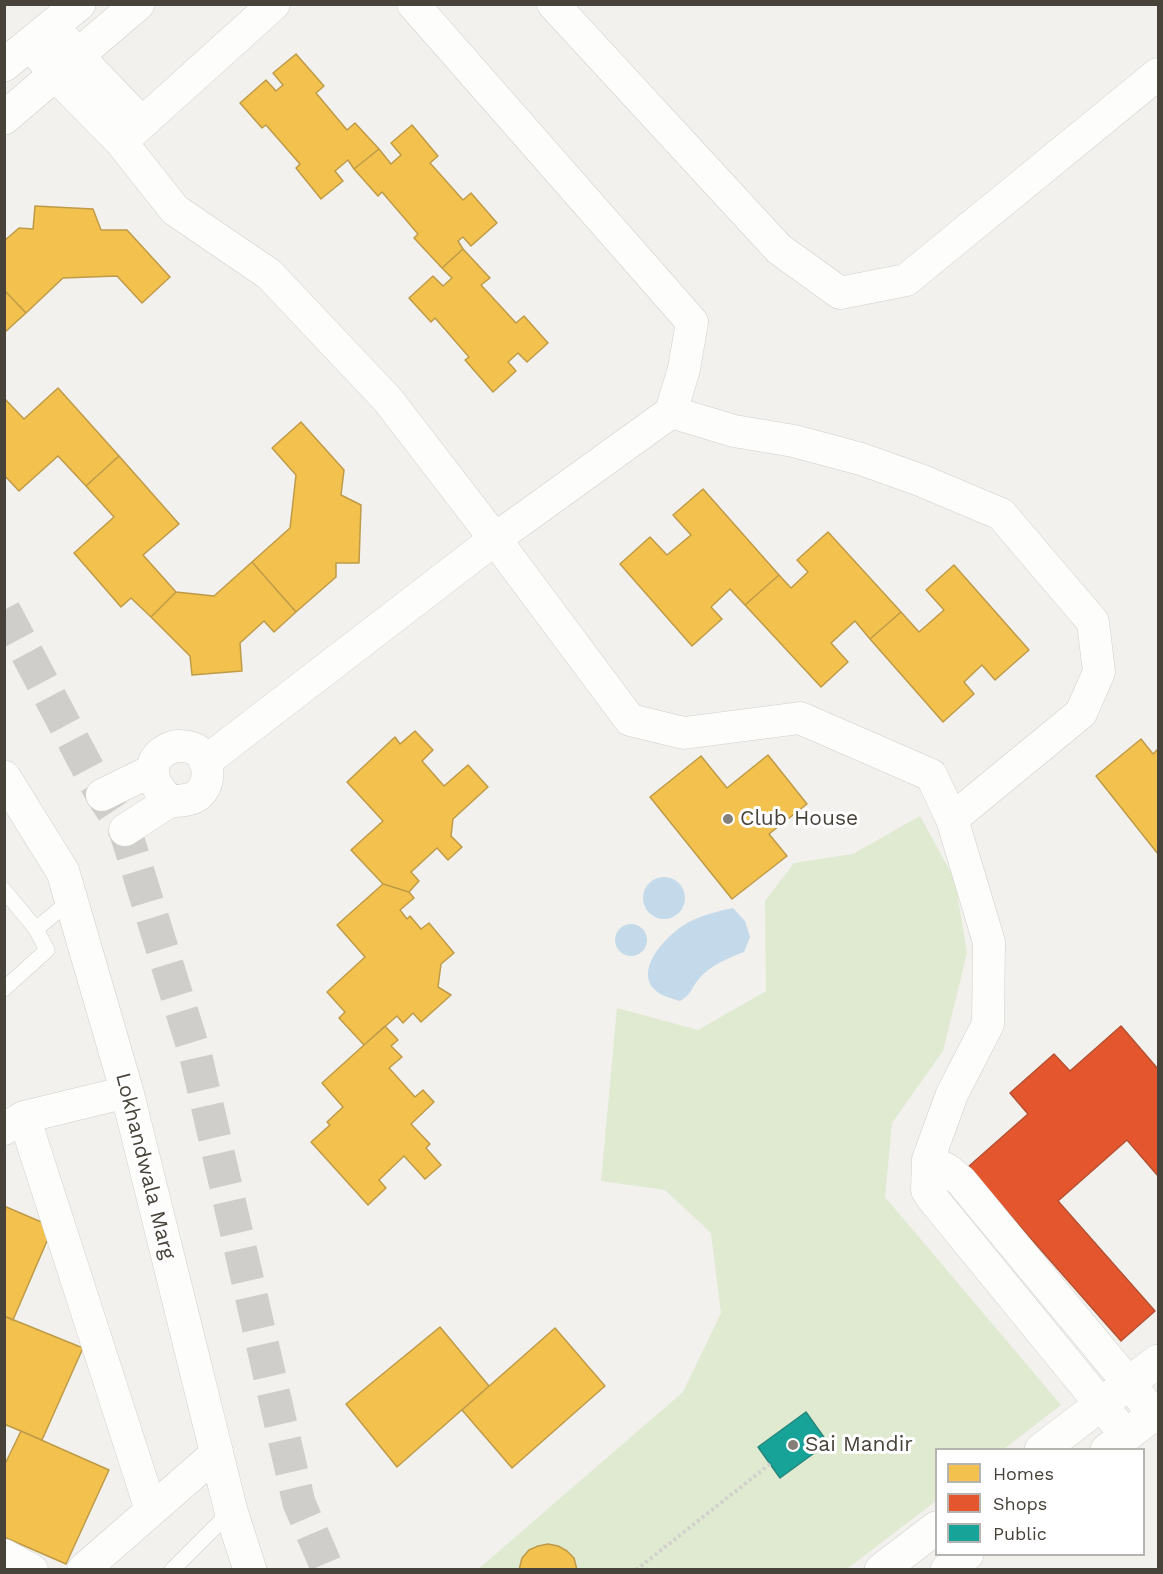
<!DOCTYPE html>
<html>
<head>
<meta charset="utf-8">
<style>
  body { margin:0 }
  #map { position:relative; width:1163px; height:1574px; overflow:hidden; background:#f2f1ee; font-family:"Work Sans",sans-serif }
  canvas { display:block }
  .frame { position:absolute; inset:0; border:6px solid #48433a; pointer-events:none }
  .legend { position:absolute; left:935px; top:1448px; width:210px; height:108px; box-sizing:border-box; background:#fff; border:2px solid #b6b4b0; margin:0; padding:8px 10px; list-style:none; font-size:18px; color:#48433a }
  .legend li { display:flex; align-items:center; gap:12px; height:30px }
  .legend b { width:30px; border:2px solid #b6b4b0 }
</style>
</head>
<body>
<div id="map">
<canvas width="1163" height="1574"></canvas>
<div class="frame"></div>
<ul class="legend">
<li><b style="height:16px;background:#f2c14e"></b>Homes</li>
<li><b style="height:16px;background:#e4572e"></b>Shops</li>
<li><b style="height:16px;background:#17a398"></b>Public</li>
</ul>
</div>
<script>
const c = document.querySelector('canvas').getContext('2d');
c.lineJoin = 'round';
function fillPath(path, color) {
  c.fillStyle = color;
  c.fill(path, 'evenodd');
}
function stroke(path, color, width, dash) {
  c.strokeStyle = color;
  c.lineWidth = width;
  c.lineCap = dash ? 'butt' : 'round';
  c.setLineDash(dash || []);
  c.stroke(path);
}
function label(font, color, halo, rows, align = 'center') {
  c.font = font + ' "Work Sans",sans-serif';
  c.lineWidth = 6;
  c.setLineDash([]);
  c.textBaseline = 'middle';
  c.strokeStyle = halo;
  c.fillStyle = color;
  for (const [text, x, y, turn = 0] of rows) {
    c.save();
    c.translate(x, y);
    c.rotate((+turn || 0) * Math.PI / 180);
    c.textAlign = isNaN(turn) ? turn : align;
    if (halo) c.strokeText(text, 0, 0);
    c.fillText(text, 0, 0);
    c.restore();
  }
}
fillPath(new Path2D(`
  M 920,816 L 955,880 L 967,953 L 943,1051 L 892,1123 L 885,1197 L 1061,1405 L 1004,1449 L 936,1450 L 936,1501 L 847,1569 L 477,1570 L 683,1392 L 721,1313 L 711,1233 L 665,1190 L 601,1181 L 617,1008 L 698,1030 L 766,991 L 765,901 L 794,863 L 853,854 Z`), '#dfead1');
fillPath(new Path2D(`
  M643 898a21 21 0 1 1 42 0a21 21 0 1 1-42 0Z
  M 733,908 L 745,921 L 750,937 L 744,952 C 728,958 709,966 698,980 C 690,990 692,994 680,1001 C 670,998 661,996 654,989 C 634,967 670,932 689,922 C 703,915 718,911 733,908 Z
  M615 940a16 16 0 1 1 32 0a16 16 0 1 1-32 0Z`), '#c4d9ea');
const homes = new Path2D(`
  M 296,54 L 324,86 L 316,93 L 347,130 L 355,123 L 379,149 L 354,169 L 348,160 L 335,171 L 343,181 L 321,199 L 296,168 L 300,164 L 266,125 L 262,128 L 240,103 L 266,80 L 276,91 L 283,85 L 273,73 Z
  M 412,125 L 438,156 L 430,163 L 463,200 L 471,193 L 497,223 L 471,246 L 463,237 L 458,241 L 463,249 L 442,268 L 414,238 L 418,234 L 382,192 L 378,196 L 354,169 L 379,149 L 391,164 L 401,155 L 391,143 Z
  M 35,206 L 93,209 L 101,230 L 127,230 L 170,277 L 142,303 L 117,276 L 63,278 L 26,313 L 4,290 L 4,241 L 19,228 L 33,229 Z
  M 463,249 L 490,278 L 481,285 L 516,323 L 524,316 L 548,343 L 527,362 L 518,353 L 508,362 L 516,371 L 493,392 L 465,360 L 469,357 L 435,318 L 431,322 L 409,298 L 433,276 L 443,286 L 452,278 L 442,268 Z
  M 4,290 L 26,313 L 4,333 Z
  M 58,388 L 119,456 L 86,486 L 58,456 L 19,491 L 4,475 L 4,398 L 24,419 Z
  M 301,422 L 344,470 L 341,495 L 361,505 L 359,563 L 336,563 L 336,577 L 296,612 L 252,562 L 290,528 L 296,475 L 272,448 Z
  M 119,456 L 179,524 L 143,555 L 176,592 L 151,617 L 131,598 L 121,607 L 74,553 L 114,517 L 86,486 Z
  M 703,489 L 779,575 L 745,605 L 730,589 L 711,607 L 722,619 L 692,646 L 620,564 L 650,537 L 667,555 L 691,535 L 673,515 Z
  M 828,532 L 901,612 L 870,639 L 855,621 L 831,643 L 848,662 L 821,687 L 745,605 L 779,575 L 791,588 L 808,572 L 797,560 Z
  M 252,562 L 296,612 L 274,632 L 264,621 L 240,643 L 242,671 L 192,675 L 190,656 L 151,617 L 176,592 L 214,596 Z
  M 954,565 L 1029,650 L 995,680 L 982,665 L 964,682 L 974,694 L 943,722 L 870,639 L 901,612 L 919,632 L 944,610 L 926,590 Z
  M 415,731 L 433,750 L 422,761 L 444,786 L 468,765 L 488,787 L 453,819 L 451,836 L 462,847 L 448,860 L 437,848 L 411,872 L 419,881 L 409,892 L 383,884 L 351,850 L 383,821 L 347,782 L 395,737 L 400,744 Z
  M 1141,739 L 1153,754 L 1158,749 L 1158,854 L 1096,776 Z
  M 768,755 L 807,804 L 769,834 L 787,856 L 732,899 L 650,797 L 701,756 L 727,788 Z
  M 383,884 L 409,892 L 414,898 L 400,910 L 407,919 L 410,916 L 421,929 L 429,923 L 454,953 L 441,964 L 438,987 L 451,995 L 421,1022 L 413,1013 L 403,1023 L 397,1016 L 364,1045 L 339,1018 L 345,1012 L 327,992 L 365,957 L 337,925 Z
  M 385,1026 L 398,1040 L 391,1046 L 402,1057 L 389,1068 L 415,1097 L 423,1090 L 434,1102 L 411,1124 L 430,1144 L 426,1148 L 441,1165 L 425,1179 L 404,1156 L 379,1180 L 386,1188 L 368,1205 L 311,1142 L 330,1125 L 327,1122 L 343,1107 L 322,1083 Z
  M 4,1206 L 53,1227 L 13,1320 L 4,1316 Z
  M 4,1316 L 83,1348 L 42,1440 L 4,1424 Z
  M 440,1327 L 489,1386 L 397,1467 L 346,1404 Z
  M 555,1328 L 605,1386 L 512,1468 L 462,1410 Z
  M 21,1431 L 109,1470 L 66,1564 L 4,1537 L 4,1466 Z
  M 548,1544 L 558,1546 L 567,1551 L 574,1558 L 577,1570 L 519,1570 L 522,1558 L 529,1550 L 538,1546 Z`);
fillPath(homes, '#f2c14e');
stroke(homes, '#bf9b48', 1.5);
const shops = new Path2D(`
  M 1121,1026 L 1158,1069 L 1158,1176 L 1127,1140 L 1058,1201 L 1155,1311 L 1121,1341 L 968,1167 L 1028,1114 L 1010,1093 L 1054,1054 L 1070,1071 Z`);
fillPath(shops, '#e4572e');
stroke(shops, '#b55132', 1.5);
const public = new Path2D(`
  M 806,1412 L 828,1443 L 780,1478 L 758,1447 Z`);
fillPath(public, '#17a398');
stroke(public, '#26867c', 1.5);
stroke(new Path2D(`
  M 4,610 L 102,795 L 125,830 L 196,1057 L 299,1503 L 328,1570`), '#d0ceca', 33, [33, 16]);
const service = new Path2D(`
  M 4,890 L 36,929 L 47,950 L 4,989
  M 36,929 L 71,900
  M 172,1570 L 231,1511`);
const minor = new Path2D(`
  M 413,4 L 692,322 L 684,369 L 671,412
  M 553,4 L 779,249 L 840,293 L 906,280 L 1158,74
  M 53,25 L 78,56 L 141,122
  M 30,44 L 56,76 L 121,142 L 175,210 L 269,274 L 388,400 L 495,539 L 630,720 L 684,733 L 800,718 L 931,775 L 952,819 L 989,942 L 988,1024 L 952,1094 L 928,1160 L 927,1190 L 933,1199 L 1126,1435
  M 121,142 L 274,4
  M 176,746 C 182,746 189,746 195,749 C 210,758 212,783 198,795 C 190,801 179,801 170,801 C 148,782 144,755 176,746 Z
  M 205,762 L 495,539 L 671,412 L 734,431 L 794,441 L 861,459 L 920,480 L 1001,514 L 1093,622 L 1099,672 L 1081,713 L 952,819
  M 102,795 L 153,770
  M 125,830 L 170,801
  M 24,1117 L 151,1510
  M 4,1129 L 24,1117 L 127,1092
  M 928,1160 L 948,1170 L 961,1181 L 1154,1414
  M 4,1555 L 32,1570
  M 83,1570 L 217,1453`);
const tertiary = new Path2D(`
  M 4,65 L 79,4
  M 4,118 L 138,4
  M 4,777 L 63,872 L 127,1092 L 231,1511 L 250,1570
  M 1041,1450 L 1158,1361
  M 1107,1450 L 1158,1411
  M 881,1570 L 936,1528
  M 947,1570 L 967,1554`);
stroke(service, '#d0cfcb', 16);
stroke(minor, '#d0cfcb', 33);
stroke(tertiary, '#d0cfcb', 34);
stroke(new Path2D(`
  M 636,1570 L 770,1464`), '#d2d1cc', 4, [3, 3]);
stroke(service, '#fdfdfc', 15);
stroke(minor, '#fdfdfc', 32);
stroke(tertiary, '#fdfdfc', 33);
for (const [x, y, r, color] of [
  [728,819,6,"#848079"],
  [793,1445,6,"#848079"]
]) {
  const dot = new Path2D();
  dot.arc(x, y, r, 0, 2 * Math.PI);
  c.fillStyle = color;
  c.fill(dot);
  stroke(dot, '#fff', 2);
}
label('21px', '#48433a', '#fff', [
  ["Club House",740,819],
  ["Sai Mandir",805,1445]
], 'left');
label('21px', '#48433a', '#fff', [
  ["Lokhandwala Marg",145,1166,76]
]);
</script>
</body>
</html>
